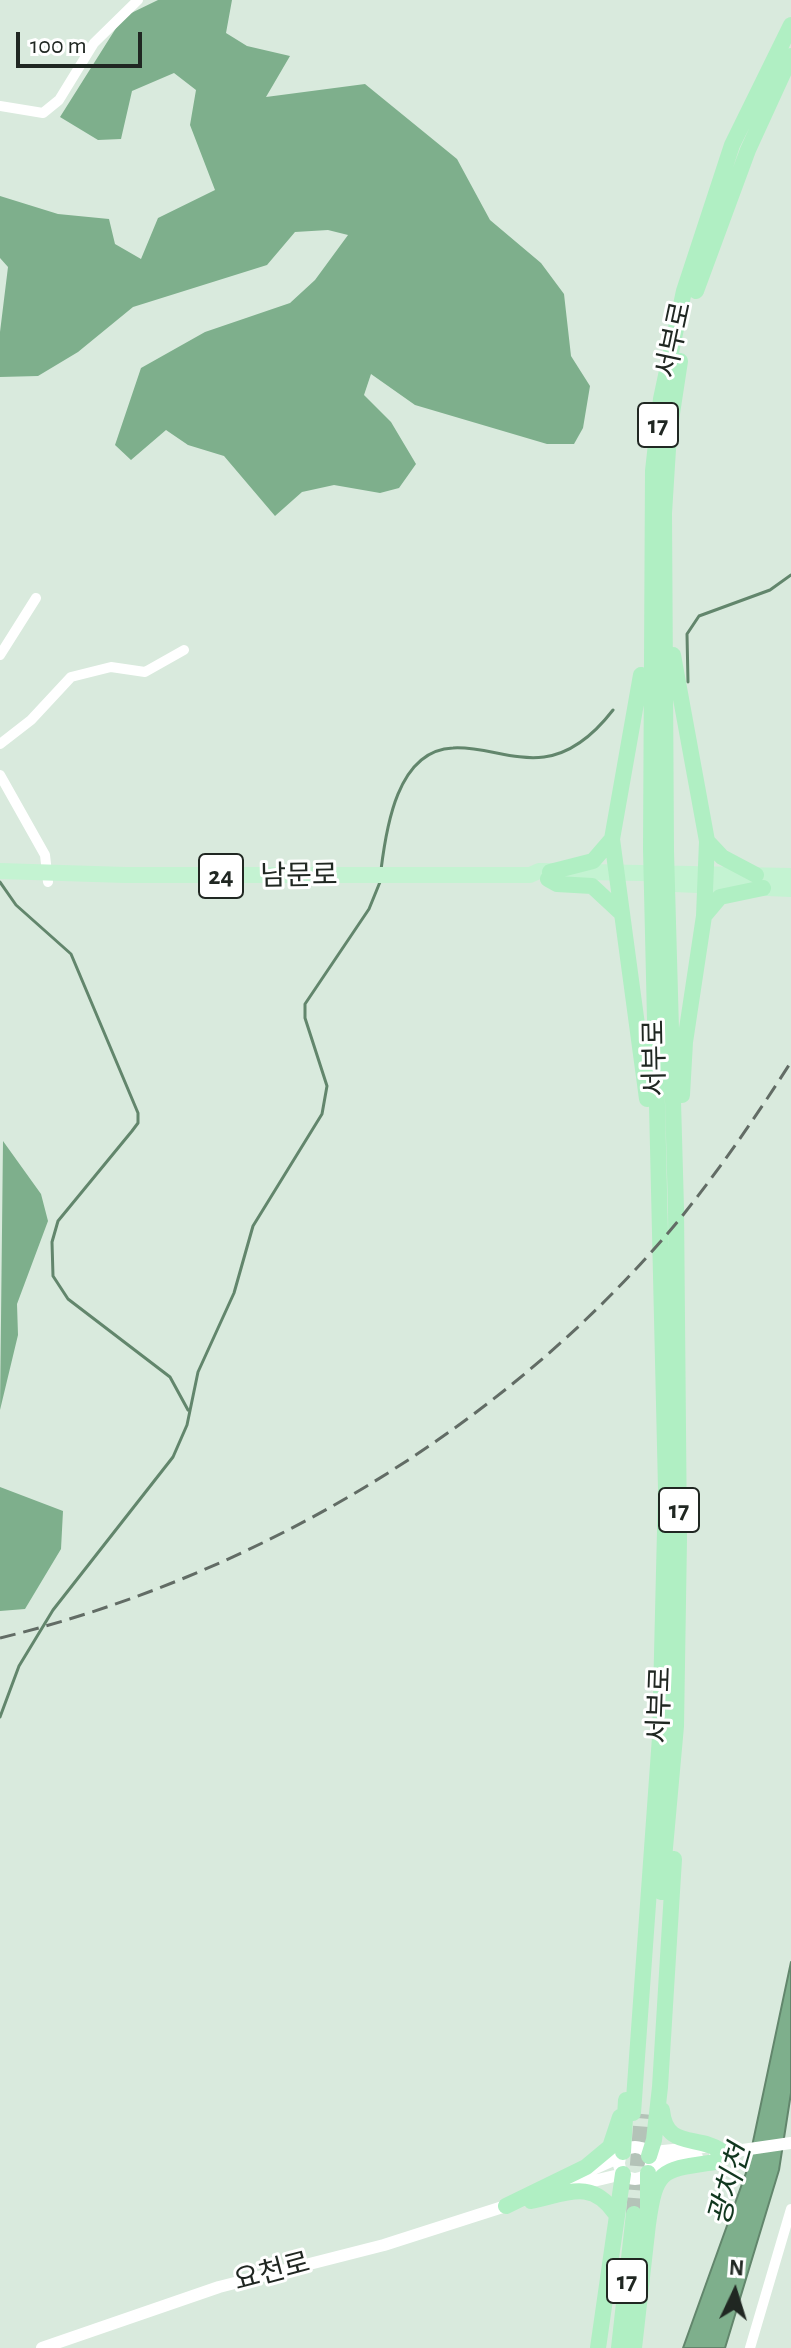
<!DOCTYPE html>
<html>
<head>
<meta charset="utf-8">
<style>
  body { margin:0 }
  #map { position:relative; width:791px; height:2348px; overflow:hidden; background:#d9eadd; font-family:"Alegreya Sans",sans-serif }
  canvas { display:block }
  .north { position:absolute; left:695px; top:2252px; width:80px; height:80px; -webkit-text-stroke:6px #fff; paint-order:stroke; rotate:4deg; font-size:22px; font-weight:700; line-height:32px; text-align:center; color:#202722 }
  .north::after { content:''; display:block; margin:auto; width:28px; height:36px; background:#202722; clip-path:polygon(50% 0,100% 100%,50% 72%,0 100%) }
  .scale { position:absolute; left:16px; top:32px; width:126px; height:36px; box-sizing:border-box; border:4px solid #202722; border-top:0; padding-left:10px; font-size:24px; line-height:28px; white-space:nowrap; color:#202722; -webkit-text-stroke:6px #fff; paint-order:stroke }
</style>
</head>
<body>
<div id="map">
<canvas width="791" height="2348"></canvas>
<div class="north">N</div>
<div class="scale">100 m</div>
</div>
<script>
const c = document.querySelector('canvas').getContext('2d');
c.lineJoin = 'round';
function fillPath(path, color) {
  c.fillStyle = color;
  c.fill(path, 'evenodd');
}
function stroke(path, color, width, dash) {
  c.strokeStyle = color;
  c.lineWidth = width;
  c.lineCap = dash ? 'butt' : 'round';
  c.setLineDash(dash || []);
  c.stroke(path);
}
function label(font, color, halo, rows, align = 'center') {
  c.font = font + ' "Alegreya Sans","Noto Sans KR",sans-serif';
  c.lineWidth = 6;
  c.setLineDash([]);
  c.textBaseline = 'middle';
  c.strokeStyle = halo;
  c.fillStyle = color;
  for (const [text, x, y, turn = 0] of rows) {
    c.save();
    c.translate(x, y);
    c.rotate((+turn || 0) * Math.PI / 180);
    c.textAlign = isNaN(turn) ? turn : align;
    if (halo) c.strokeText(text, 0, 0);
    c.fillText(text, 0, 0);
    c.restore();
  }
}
fillPath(new Path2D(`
  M 158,0 L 232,0 L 226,33 L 247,46 L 290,56 L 266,97 L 365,84 L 457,159 L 490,220 L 541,263 L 564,294 L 571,356 L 590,386 L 583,428 L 574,444 L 547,444 L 415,405 L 371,374 L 364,395 L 391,422 L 416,464 L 399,488 L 380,493 L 334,485 L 302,492 L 275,516 L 224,456 L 188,445 L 166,430 L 131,460 L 115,445 L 141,368 L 205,332 L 290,303 L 315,280 L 348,235 L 328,230 L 295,232 L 267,265 L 133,307 L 78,352 L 38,376 L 0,377 L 0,332 L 8,267 L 0,258 L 0,196 L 58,214 L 109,219 L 115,244 L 141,259 L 158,218 L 215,190 L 190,125 L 196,90 L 174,73 L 132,91 L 121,139 L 98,140 L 60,117 L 123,17 Z
  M 3,1141 L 41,1194 L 48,1221 L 17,1304 L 18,1335 L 0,1410 Z
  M 0,1487 L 63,1511 L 61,1549 L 25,1609 L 0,1611 Z`), '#7eaf8c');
const water = new Path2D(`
  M 791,1962 L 791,2093 L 779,2170 L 725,2348 L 683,2348 L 747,2170 Z`);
fillPath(water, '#7eaf8c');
stroke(water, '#62866c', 2);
stroke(new Path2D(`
  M 688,682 L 687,634 L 699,616 L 770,590 L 791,575
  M 381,870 C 386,829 397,750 453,748 C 483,746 513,761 544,757 C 574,753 596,732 613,710
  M 0,882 L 16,905 L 71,954 L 138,1113 L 138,1123 L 132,1131 L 58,1221 L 52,1242 L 53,1276 L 68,1299 L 170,1377 L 188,1410
  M 0,1717 L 19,1666 L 53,1610 L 173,1457 L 187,1425 L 198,1372 L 234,1293 L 253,1226 L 322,1114 L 327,1086 L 305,1018 L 305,1004 L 369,909 L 380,882`), '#62866c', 3);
stroke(new Path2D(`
  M 634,2214 L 642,2114`), '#b4c3b8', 16, [16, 8]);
stroke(new Path2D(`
  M 0,106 L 43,113 L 59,100 L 94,43 L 138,0
  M 0,655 L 36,598
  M 0,744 L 31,720 L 71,677 L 111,667 L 145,672 L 184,650
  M 0,775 L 45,855 L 48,882
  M 750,2348 L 791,2209`), '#fff', 10);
stroke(new Path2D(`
  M619 2163a16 16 0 1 1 32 0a16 16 0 1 1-32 0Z
  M 715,2154 L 791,2143
  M 649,2156 L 663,2151 L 704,2147
  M 650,2169 L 663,2161 L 697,2157
  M 582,2174 L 620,2157
  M 568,2187 L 623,2174
  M 42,2348 L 219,2287 L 384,2245 L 512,2204`), '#fff', 12);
stroke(new Path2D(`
  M 0,871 L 125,875 L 530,875 L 539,871 L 791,876
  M 674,884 L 791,889`), '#c4f3d2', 16);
stroke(new Path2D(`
  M 696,291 L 748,150 L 791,56
  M 673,655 L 707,841 L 704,916 L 685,1042 L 682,1095
  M 641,675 L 612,839 L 647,1099
  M 707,841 L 722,857 L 756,875
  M 550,872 L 593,861 L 612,839
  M 548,879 L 557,884 L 592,886 L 620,912
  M 704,916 L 720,897 L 763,888
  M 661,1892 L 676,1726 L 679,1539 L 676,1208 L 666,851 L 664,513 L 669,433 L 680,361
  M 633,2113 L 660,1737 L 666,1489 L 651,849 L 653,471 L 661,399 L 684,291 L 732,145 L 791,25
  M 623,2152 L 626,2100
  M 649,2156 L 654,2140 L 660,2087 L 674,1859
  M 531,2201 C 566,2194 591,2178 615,2213
  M 506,2206 L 586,2167 L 610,2147 L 620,2117
  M 648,2224 C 656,2168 661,2170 715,2162 L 722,2151 C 697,2134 666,2150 662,2110
  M 598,2348 L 623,2174
  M 619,2348 L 634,2214
  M 634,2348 L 648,2224 L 648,2173`), '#b0efc3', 16);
stroke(new Path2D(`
  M 0,1638 C 260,1575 513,1423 683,1215 C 722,1166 757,1115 791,1062`), '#626c65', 3, [16, 8]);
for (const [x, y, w] of [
  [658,425,40],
  [221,876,44],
  [679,1510,40],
  [627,2281,40]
]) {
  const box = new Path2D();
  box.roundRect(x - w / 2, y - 22, w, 44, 6);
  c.fillStyle = '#fff';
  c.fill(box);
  stroke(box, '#202722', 2);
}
label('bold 26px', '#202722', null, [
  ["17",658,425],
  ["24",221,876],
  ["17",679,1510],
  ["17",627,2281]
]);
label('28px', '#202722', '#fff', [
  ["서부로",674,340,-78],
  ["남문로",299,876,-1],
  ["서부로",655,1058,-91],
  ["서부로",660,1705,-88],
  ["요천로",272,2272,-15]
]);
label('italic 30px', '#11371f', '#fff', [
  ["광치천",730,2185,-74]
]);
</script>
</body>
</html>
